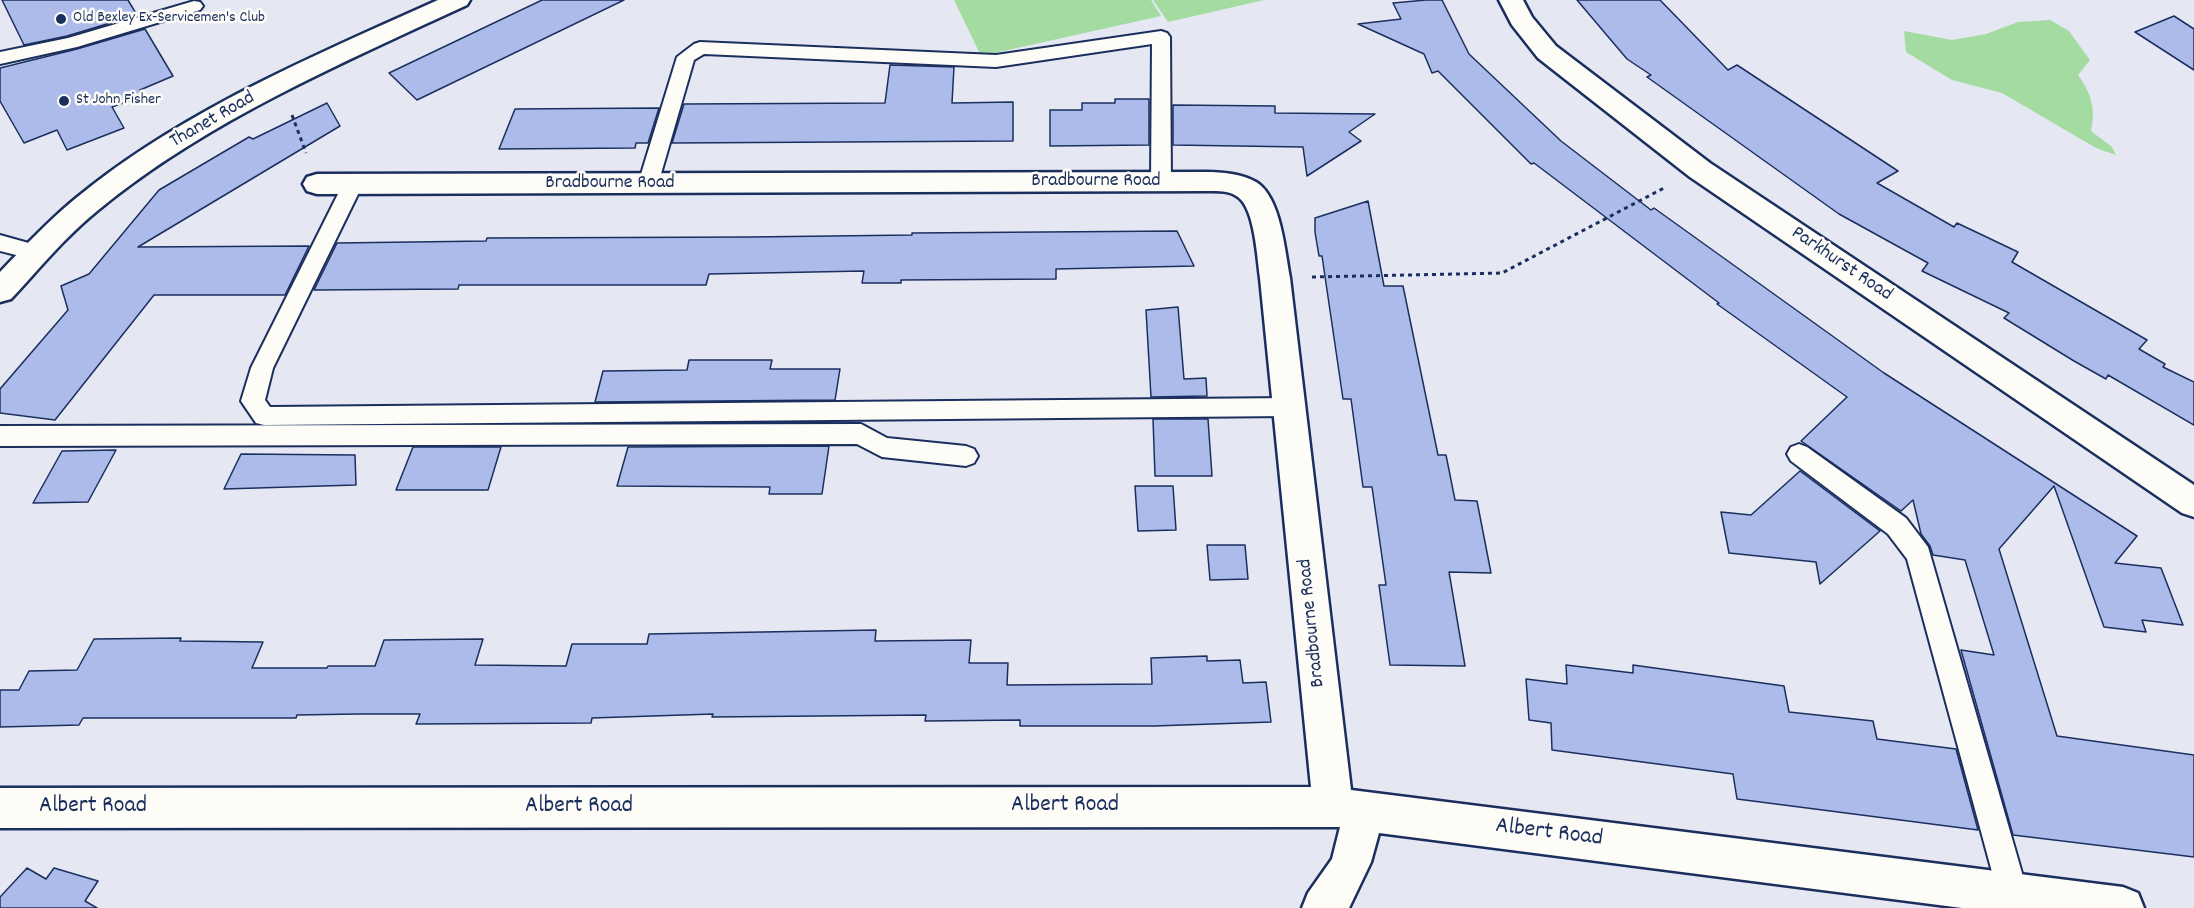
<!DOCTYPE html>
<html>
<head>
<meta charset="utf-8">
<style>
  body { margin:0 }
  canvas { display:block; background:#e5e8f3 }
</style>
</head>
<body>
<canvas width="2194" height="908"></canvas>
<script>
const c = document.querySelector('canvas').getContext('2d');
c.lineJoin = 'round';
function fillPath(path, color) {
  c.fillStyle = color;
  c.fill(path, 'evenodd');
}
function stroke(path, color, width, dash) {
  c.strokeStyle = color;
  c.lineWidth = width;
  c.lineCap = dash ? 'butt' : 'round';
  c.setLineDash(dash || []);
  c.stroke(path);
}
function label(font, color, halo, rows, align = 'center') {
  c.font = font + ' Dekko,sans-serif';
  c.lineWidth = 5;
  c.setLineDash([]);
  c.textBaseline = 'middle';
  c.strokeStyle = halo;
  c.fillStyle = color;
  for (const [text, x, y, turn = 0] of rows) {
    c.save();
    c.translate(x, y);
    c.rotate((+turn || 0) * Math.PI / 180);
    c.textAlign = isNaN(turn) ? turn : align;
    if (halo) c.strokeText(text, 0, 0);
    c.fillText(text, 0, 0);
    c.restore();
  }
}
fillPath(new Path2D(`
  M 954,0 L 1151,0 L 1161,16 L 981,56 Z
  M 1153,0 L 1264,0 L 1168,22 Z
  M 2050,20 L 2069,31 L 2090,60 L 2078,75 C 2091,93 2096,109 2091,131 L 2112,147 L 2116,155 L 2096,148 L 2002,93 L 1952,80 L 1906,52 L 1904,31 L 1952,40 L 1986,34 L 2018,22 Z`), '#a3dba0');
const building = new Path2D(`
  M 2,0 L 128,0 L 137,15 L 67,36 L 24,45 Z
  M 542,0 L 624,0 L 417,100 L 389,73 Z
  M 1426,0 L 1442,0 L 1469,54 L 1561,141 L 1651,210 L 1654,208 L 1884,373 L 2137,536 L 2115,563 L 2161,568 L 2183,625 L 2142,620 L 2146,632 L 2104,627 L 2054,486 L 1999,549 L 2057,736 L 2194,755 L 2194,857 L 2013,835 L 1961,650 L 1994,655 L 1965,560 L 1933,555 L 1930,546 L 1921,534 L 1913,500 L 1901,511 L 1801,441 L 1847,397 L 1717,304 L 1719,303 L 1534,163 L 1531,164 L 1438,71 L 1432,73 L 1424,54 L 1358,24 L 1401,19 L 1393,3 Z
  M 1577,0 L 1660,0 L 1728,70 L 1737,65 L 1898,171 L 1877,183 L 1954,227 L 1957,223 L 2018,252 L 2012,262 L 2147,340 L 2139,349 L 2165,364 L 2163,367 L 2194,382 L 2194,425 L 2108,375 L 2106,379 L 2074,361 L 2004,318 L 2009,313 L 1922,271 L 1928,263 L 1839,214 L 1647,77 L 1651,75 L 1627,59 Z
  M 2174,16 L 2194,29 L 2194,70 L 2135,32 Z
  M 145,29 L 173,76 L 140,90 L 143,96 L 112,107 L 124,128 L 67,150 L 57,130 L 24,143 L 0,101 L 0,68 L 77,49 Z
  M 890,65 L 954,67 L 952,103 L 1013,102 L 1013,141 L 672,143 L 684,104 L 885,103 Z
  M 1115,99 L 1149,99 L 1149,145 L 1050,146 L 1050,110 L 1082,110 L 1082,103 L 1115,103 Z
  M 327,103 L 340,126 L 138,247 L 309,246 L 285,295 L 154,295 L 55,420 L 0,413 L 0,389 L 68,310 L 61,286 L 89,274 L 159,190 L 249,137 L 253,139 Z
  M 1173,105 L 1275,106 L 1275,113 L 1375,114 L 1349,132 L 1361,141 L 1307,176 L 1303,147 L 1173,145 Z
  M 659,108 L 648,143 L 636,143 L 635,148 L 499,149 L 515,109 Z
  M 1368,201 L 1384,286 L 1403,286 L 1438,455 L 1446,455 L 1455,500 L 1477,501 L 1491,573 L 1449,572 L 1465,666 L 1390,665 L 1379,585 L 1386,585 L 1372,487 L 1363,487 L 1351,399 L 1343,399 L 1322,256 L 1319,256 L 1315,232 L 1315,218 Z
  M 1177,231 L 1194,266 L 1056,269 L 1056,279 L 901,280 L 901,283 L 862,283 L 864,271 L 709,274 L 706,285 L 459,285 L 458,289 L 314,290 L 337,243 L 486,241 L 487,238 L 750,237 L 912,235 L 912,233 Z
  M 1178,307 L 1184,379 L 1206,378 L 1207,396 L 1151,397 L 1146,310 Z
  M 689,360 L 772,360 L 770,369 L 840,369 L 835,400 L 595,402 L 603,371 L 687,370 Z
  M 1153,419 L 1208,419 L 1212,476 L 1155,476 Z
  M 829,446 L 822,494 L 769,494 L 770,487 L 617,486 L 628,447 Z
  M 413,447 L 501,447 L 488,490 L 396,490 Z
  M 116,450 L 88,502 L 33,503 L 62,451 Z
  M 241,454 L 355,455 L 356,485 L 224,489 Z
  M 1800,471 L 1880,531 L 1820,584 L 1816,562 L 1729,553 L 1721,512 L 1751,515 Z
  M 1135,486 L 1173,486 L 1176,530 L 1138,531 Z
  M 1207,545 L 1245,545 L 1248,579 L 1210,580 Z
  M 876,630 L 875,641 L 971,640 L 969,663 L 1008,663 L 1007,685 L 1152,684 L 1151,658 L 1207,656 L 1207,661 L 1240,660 L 1243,683 L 1266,682 L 1271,722 L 1154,726 L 1020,726 L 1020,720 L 925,721 L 926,715 L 712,717 L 713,714 L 592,718 L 591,723 L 416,724 L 420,714 L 357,714 L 297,715 L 296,718 L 83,718 L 79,725 L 0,727 L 0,690 L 19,690 L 29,671 L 77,670 L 94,639 L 181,638 L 180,641 L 263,642 L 252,668 L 327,668 L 328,666 L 375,666 L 384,640 L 483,639 L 475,665 L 566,666 L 572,644 L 647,644 L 649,634 Z
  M 1566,665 L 1633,673 L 1633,665 L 1784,686 L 1789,712 L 1873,721 L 1877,739 L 1956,749 L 1978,830 L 1737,799 L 1733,774 L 1552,750 L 1551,723 L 1529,720 L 1526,679 L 1567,684 Z
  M 27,868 L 46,879 L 54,868 L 98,881 L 85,901 L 97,908 L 0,908 L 0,897 Z`);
fillPath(building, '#adbbeb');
stroke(building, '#1b2f5e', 1.5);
const service = new Path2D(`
  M 194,1 L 200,2 L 203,6 L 200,10 L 77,47 L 0,64 L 0,52 L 68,38 Z
  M 1161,31 L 1167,33 L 1170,37 L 1171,182 L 1168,187 L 1161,189 L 1154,187 L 1151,182 L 1152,44 L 996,67 L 704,54 L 694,60 L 658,184 L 655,189 L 648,191 L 641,189 L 638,184 L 677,57 L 694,44 L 700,42 L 996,55 Z
  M 353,177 L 360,179 L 363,184 L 273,368 L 265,400 L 270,407 L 1290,398 L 1298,400 L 1302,407 L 1298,414 L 1290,416 L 264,425 L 256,423 L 241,401 L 251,368 L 343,184 L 346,179 Z
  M 0,235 L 43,247 L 47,252 L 43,257 L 36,260 L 0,251 Z
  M 861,424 L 887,438 L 966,446 L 974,449 L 978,456 L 974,463 L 966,466 L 882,457 L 857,444 L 0,446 L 0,426 Z
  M 1799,444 L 1807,447 L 1906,518 L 1928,547 L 2028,894 L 2024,905 L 2016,908 L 2002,905 L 1998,894 L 1907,559 L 1888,534 L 1791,461 L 1787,454 L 1791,447 Z`);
const minor = new Path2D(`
  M 438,0 L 470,0 L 467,5 C 340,64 206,121 97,211 C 65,237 39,269 11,299 L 0,302 L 0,272 C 24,247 48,221 75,199 C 181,111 314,56 438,0 Z
  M 1499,0 L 1523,0 L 1532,17 L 1556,46 L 1710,163 L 2194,485 L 2194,517 L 2182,513 L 1690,177 L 1538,58 L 1512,25 Z
  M 1206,172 C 1222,172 1242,174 1256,182 C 1281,197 1285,252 1290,278 L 1351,790 L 2123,887 L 2138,893 L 2144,908 L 1962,908 L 1379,833 L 1371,862 L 1349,908 L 1302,908 L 1308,893 L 1332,859 L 1340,827 L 1333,827 L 0,828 L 0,788 L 1311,787 L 1260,278 C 1257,258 1255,209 1238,197 C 1229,190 1216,191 1206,191 L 317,194 L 307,191 L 303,184 L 307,177 L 317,174 Z`);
stroke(service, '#1b2f5e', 4);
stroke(minor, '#1b2f5e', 5);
stroke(new Path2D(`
  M 292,115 L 306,153
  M 1312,277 L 1502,273 L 1664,188`), '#1b2f5e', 3, [4, 4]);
fillPath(service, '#fdfcf7');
fillPath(minor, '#fdfcf7');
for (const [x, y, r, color] of [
  [61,19,6,"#1b2f5e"],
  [64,101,6,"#1b2f5e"]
]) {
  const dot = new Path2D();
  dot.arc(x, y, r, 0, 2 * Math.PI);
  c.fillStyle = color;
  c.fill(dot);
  stroke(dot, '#fdfcf7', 2);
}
label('16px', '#1b2f5e', '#fdfcf7', [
  ["Old Bexley Ex-Servicemen's Club",73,19],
  ["St John Fisher",76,101]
], 'left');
label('20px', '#1b2f5e', '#fdfcf7', [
  ["Thanet Road",213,121,-30],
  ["Bradbourne Road",1096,182],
  ["Bradbourne Road",610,184],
  ["Parkhurst Road",1841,265,34],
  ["Bradbourne Road",1313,623,-96]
]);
label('24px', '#1b2f5e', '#fdfcf7', [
  ["Albert Road",1065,807],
  ["Albert Road",93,808],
  ["Albert Road",579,808],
  ["Albert Road",1549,834,7]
]);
</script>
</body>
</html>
